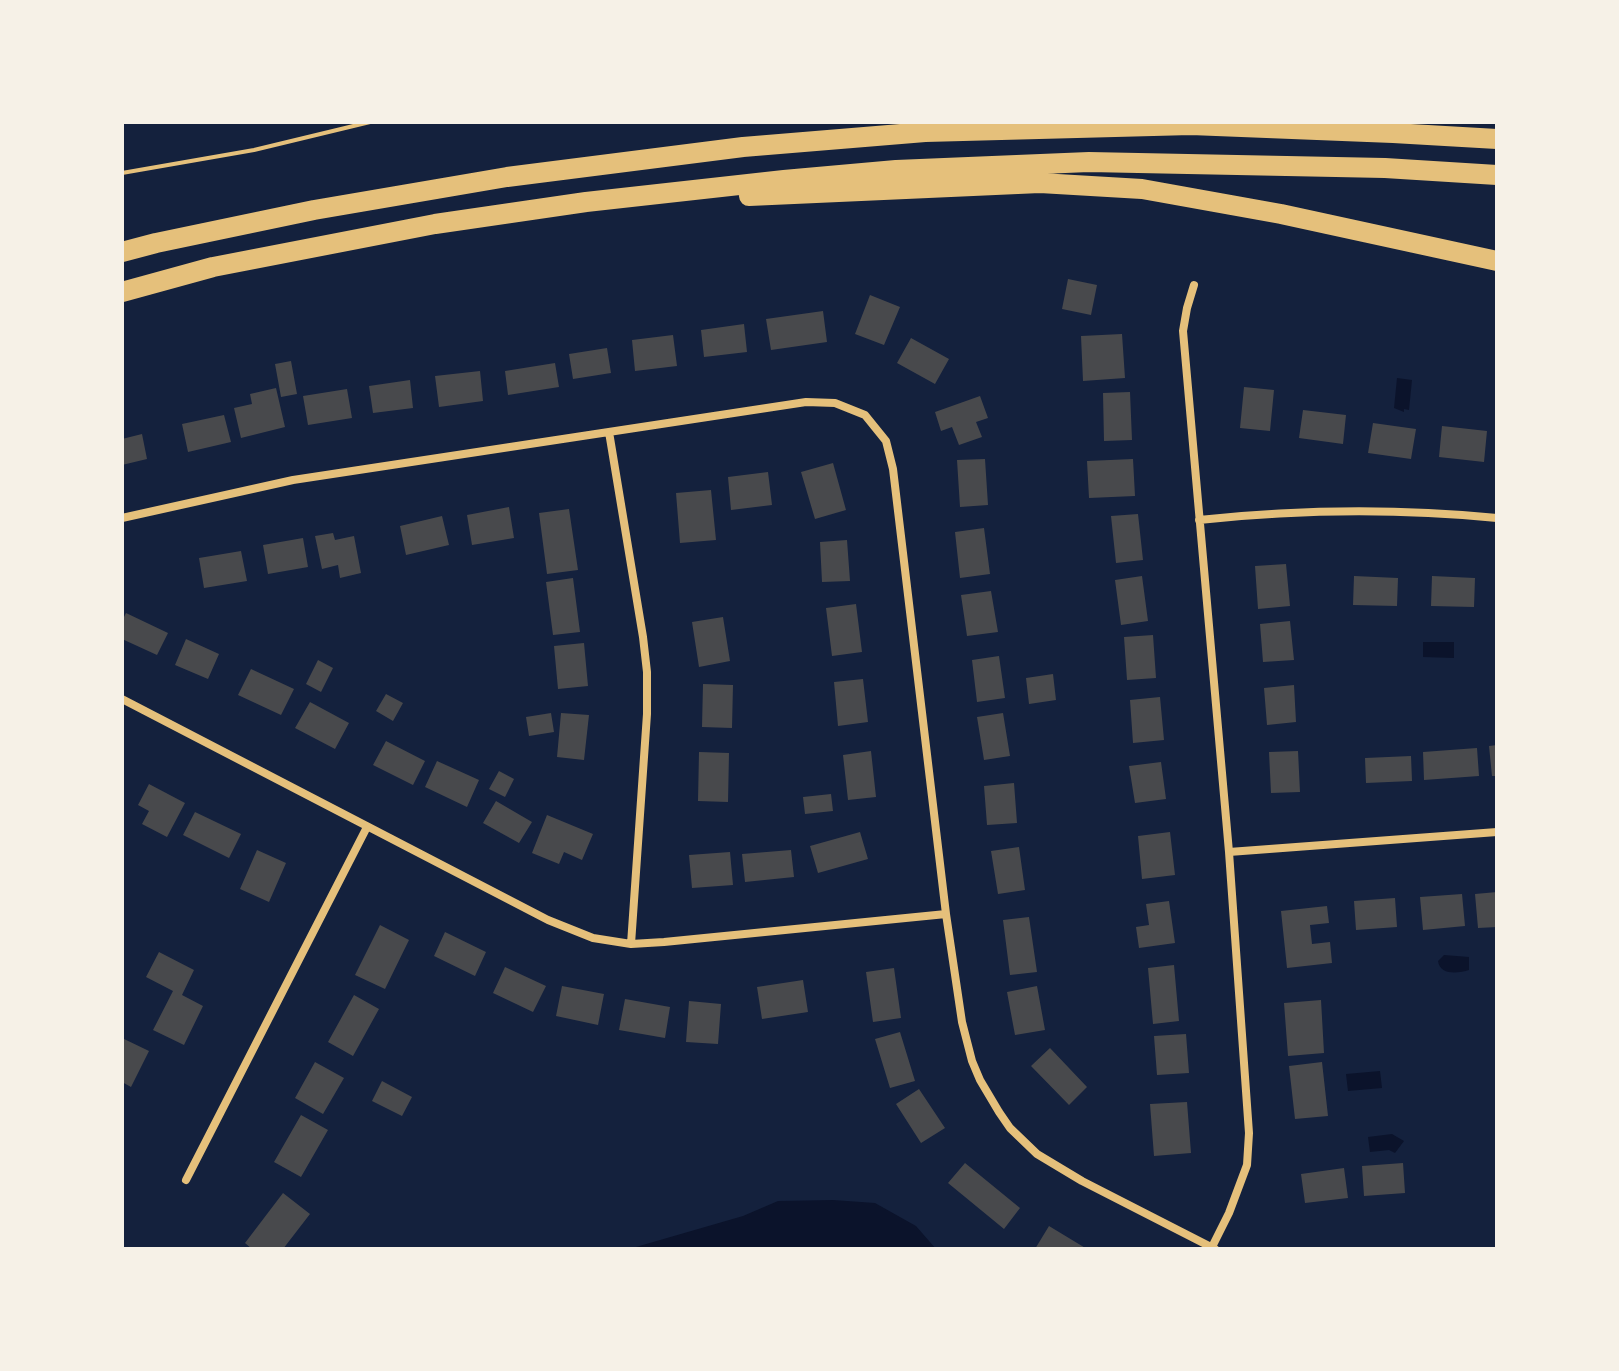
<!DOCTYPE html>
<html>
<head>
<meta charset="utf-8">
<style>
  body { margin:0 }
  #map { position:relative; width:1619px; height:1371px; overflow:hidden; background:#14213d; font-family:"PT Sans",sans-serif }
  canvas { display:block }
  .frame { position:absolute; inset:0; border:124px solid #f6f1e7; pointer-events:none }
</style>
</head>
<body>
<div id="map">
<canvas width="1619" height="1371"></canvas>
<div class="frame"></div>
</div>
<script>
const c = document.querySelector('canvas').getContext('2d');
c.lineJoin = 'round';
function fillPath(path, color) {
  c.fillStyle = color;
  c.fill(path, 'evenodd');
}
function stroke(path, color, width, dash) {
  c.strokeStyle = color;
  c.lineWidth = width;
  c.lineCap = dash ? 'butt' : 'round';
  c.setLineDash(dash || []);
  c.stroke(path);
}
fillPath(new Path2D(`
  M 1397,378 L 1412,380 L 1409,410 L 1404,409 L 1404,412 L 1394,408 Z
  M 1423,642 L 1454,642 L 1454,658 L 1423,657 Z
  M 1444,955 L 1469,957 L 1469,970 C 1459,973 1440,976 1438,961 Z
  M 1380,1071 L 1382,1088 L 1348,1091 L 1346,1074 Z
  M 1392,1134 L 1404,1141 L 1395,1153 L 1389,1150 L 1370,1152 L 1368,1137 Z
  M 833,1200 L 875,1203 L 916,1226 L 936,1249 L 629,1249 L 743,1216 L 778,1201 Z`), '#0b132b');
fillPath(new Path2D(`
  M 1068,279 L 1097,285 L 1091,315 L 1062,309 Z
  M 870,295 L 900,307 L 884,345 L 855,334 Z
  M 823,311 L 827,342 L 771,350 L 766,319 Z
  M 744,324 L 747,352 L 704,357 L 701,330 Z
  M 1122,334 L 1125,378 L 1083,381 L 1081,336 Z
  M 673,335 L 677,366 L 635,371 L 632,340 Z
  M 911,338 L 949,359 L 935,384 L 897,363 Z
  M 607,348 L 611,373 L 573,379 L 569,354 Z
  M 291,361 L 297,394 L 281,397 L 275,364 Z
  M 555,363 L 559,387 L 508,395 L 505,371 Z
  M 480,371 L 483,401 L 439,407 L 435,376 Z
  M 410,380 L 413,408 L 373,413 L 369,386 Z
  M 1244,387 L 1274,390 L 1270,431 L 1240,428 Z
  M 276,388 L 285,427 L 241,438 L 234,408 L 252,404 L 250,394 Z
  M 347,389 L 352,418 L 308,425 L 303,396 Z
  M 1130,392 L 1132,440 L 1104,441 L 1103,393 Z
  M 980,396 L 988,418 L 976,422 L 982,437 L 959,445 L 952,427 L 941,431 L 935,412 Z
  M 1303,410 L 1346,415 L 1343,444 L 1299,438 Z
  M 224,415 L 231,442 L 188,452 L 182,424 Z
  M 1373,423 L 1416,429 L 1411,459 L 1368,453 Z
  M 1442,426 L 1487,431 L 1484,462 L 1439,457 Z
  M 142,434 L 147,459 L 122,465 L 122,439 Z
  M 985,459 L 988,505 L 960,507 L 957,460 Z
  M 1133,459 L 1135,496 L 1089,498 L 1087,461 Z
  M 833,463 L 846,510 L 815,519 L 801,472 Z
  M 768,472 L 772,505 L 731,510 L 728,477 Z
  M 711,490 L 716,540 L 680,543 L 676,493 Z
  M 509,507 L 514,538 L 472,545 L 467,515 Z
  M 569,509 L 578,570 L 547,574 L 539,513 Z
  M 1138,514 L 1143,560 L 1116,563 L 1111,516 Z
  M 442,516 L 449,545 L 406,555 L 400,526 Z
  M 984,528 L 990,574 L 960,578 L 955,532 Z
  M 333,533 L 335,540 L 354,536 L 361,573 L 340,578 L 338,565 L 322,569 L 315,536 Z
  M 303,538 L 308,567 L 268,574 L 263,545 Z
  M 847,540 L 850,581 L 822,582 L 820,542 Z
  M 241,551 L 247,581 L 204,588 L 199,558 Z
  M 1286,564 L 1290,606 L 1258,609 L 1255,566 Z
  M 1142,576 L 1148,621 L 1121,625 L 1115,580 Z
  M 1354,576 L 1398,578 L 1397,606 L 1353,605 Z
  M 1432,576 L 1475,578 L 1474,607 L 1431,606 Z
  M 573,578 L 580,632 L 553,635 L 546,582 Z
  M 991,591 L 998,632 L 967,636 L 961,595 Z
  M 856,604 L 862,652 L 832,656 L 826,608 Z
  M 126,613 L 168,633 L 157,655 L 122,639 L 122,621 Z
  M 723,617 L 730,661 L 699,667 L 692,622 Z
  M 1290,621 L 1294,660 L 1263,662 L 1260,624 Z
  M 1153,635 L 1156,678 L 1127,680 L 1124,637 Z
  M 186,639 L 219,654 L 208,679 L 175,665 Z
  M 584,643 L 588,686 L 558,689 L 554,646 Z
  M 999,656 L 1005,698 L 977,702 L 972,660 Z
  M 318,660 L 333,668 L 321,692 L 306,684 Z
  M 251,669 L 294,689 L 281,715 L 238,695 Z
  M 1053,674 L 1056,700 L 1029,704 L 1026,678 Z
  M 863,679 L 868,722 L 838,726 L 834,682 Z
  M 703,684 L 733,685 L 732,728 L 702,727 Z
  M 1294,685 L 1296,722 L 1267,725 L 1264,688 Z
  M 386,694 L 403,703 L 393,721 L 376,711 Z
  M 1160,697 L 1164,740 L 1133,743 L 1130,700 Z
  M 310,702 L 349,723 L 335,749 L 295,728 Z
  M 551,713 L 554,732 L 529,736 L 526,717 Z
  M 561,713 L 589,715 L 584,760 L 557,757 Z
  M 1003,713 L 1010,756 L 984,760 L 977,717 Z
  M 386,741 L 425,761 L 413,785 L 373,765 Z
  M 1497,745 L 1497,776 L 1492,776 L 1489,746 Z
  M 1477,748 L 1479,776 L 1424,780 L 1423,752 Z
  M 871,751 L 876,797 L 848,800 L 843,755 Z
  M 1298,751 L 1300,792 L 1271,793 L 1269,752 Z
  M 699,752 L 729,753 L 728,802 L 698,801 Z
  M 1411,756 L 1412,781 L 1366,783 L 1365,758 Z
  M 437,761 L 479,780 L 467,807 L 425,787 Z
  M 1161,762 L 1166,799 L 1135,803 L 1129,766 Z
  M 499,771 L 514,779 L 505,797 L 489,789 Z
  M 1014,783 L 1017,823 L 987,825 L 984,786 Z
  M 149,784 L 185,803 L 167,837 L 142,824 L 149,811 L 138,805 Z
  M 831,794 L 833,811 L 805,814 L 803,797 Z
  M 496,801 L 532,822 L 519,843 L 483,823 Z
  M 195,812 L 241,834 L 229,858 L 183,835 Z
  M 547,815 L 593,834 L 582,860 L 564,852 L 559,864 L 532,853 Z
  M 860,832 L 868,859 L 818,873 L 810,846 Z
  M 1170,832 L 1175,875 L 1142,879 L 1138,836 Z
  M 1019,847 L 1025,890 L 998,894 L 991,851 Z
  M 257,850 L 286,863 L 269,902 L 240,889 Z
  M 791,850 L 794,877 L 745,882 L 742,854 Z
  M 730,852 L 733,885 L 692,888 L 689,855 Z
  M 1497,892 L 1497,927 L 1478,928 L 1475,894 Z
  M 1462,894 L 1465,926 L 1423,930 L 1420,897 Z
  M 1395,898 L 1397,927 L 1356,930 L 1354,901 Z
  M 1169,901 L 1175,943 L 1139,948 L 1136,927 L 1149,925 L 1146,904 Z
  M 1327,906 L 1329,923 L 1310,925 L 1312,944 L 1330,942 L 1332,963 L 1287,968 L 1281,911 Z
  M 1029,917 L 1037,972 L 1010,975 L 1003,920 Z
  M 380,925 L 409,940 L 385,989 L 355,975 Z
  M 445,932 L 486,952 L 475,976 L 434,956 Z
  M 159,952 L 194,970 L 182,995 L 203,1006 L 184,1045 L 153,1030 L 173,991 L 146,977 Z
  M 1174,965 L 1179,1021 L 1153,1024 L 1148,968 Z
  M 505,967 L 546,986 L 533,1012 L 493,993 Z
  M 894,968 L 901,1018 L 873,1022 L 866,972 Z
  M 803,980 L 808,1012 L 762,1019 L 757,987 Z
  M 562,986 L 604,994 L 598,1025 L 556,1016 Z
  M 1037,986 L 1045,1030 L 1015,1035 L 1007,992 Z
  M 354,995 L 379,1009 L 353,1056 L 328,1042 Z
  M 625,999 L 670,1007 L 665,1038 L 619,1030 Z
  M 1321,1000 L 1324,1053 L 1288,1056 L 1284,1003 Z
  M 689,1001 L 721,1004 L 718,1044 L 686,1042 Z
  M 900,1032 L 915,1081 L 890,1088 L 875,1039 Z
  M 1186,1034 L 1189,1073 L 1157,1075 L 1154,1036 Z
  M 122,1038 L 149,1051 L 131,1087 L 122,1082 Z
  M 1050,1048 L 1087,1087 L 1069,1105 L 1031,1066 Z
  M 315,1062 L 344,1078 L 323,1114 L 295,1098 Z
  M 1322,1062 L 1328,1116 L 1295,1119 L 1289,1066 Z
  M 382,1081 L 412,1097 L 402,1116 L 372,1101 Z
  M 919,1089 L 945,1128 L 921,1143 L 896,1104 Z
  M 1187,1102 L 1191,1153 L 1154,1156 L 1150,1104 Z
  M 301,1115 L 328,1130 L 301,1177 L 274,1162 Z
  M 965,1163 L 1020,1208 L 1004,1229 L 948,1183 Z
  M 1403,1163 L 1405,1193 L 1364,1196 L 1362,1166 Z
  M 1344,1168 L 1348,1198 L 1305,1203 L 1301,1174 Z
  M 283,1193 L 310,1214 L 283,1249 L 252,1249 L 245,1243 Z
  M 1049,1226 L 1087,1249 L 1035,1249 Z`), '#48494c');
stroke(new Path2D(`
  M 122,173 L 254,150 L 370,122`), '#e5c07b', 4);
stroke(new Path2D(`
  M 1194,285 L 1187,308 L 1183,331 L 1229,852 L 1249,1133 L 1247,1165 L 1229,1213 L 1212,1247
  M 609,432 L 643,637 L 647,672 L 647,714 L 631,944
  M 122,518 L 293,480 L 806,402 L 835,403 L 865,415 L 886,441 L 893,469 L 946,914 L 962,1022 L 972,1061 L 980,1080 L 999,1112 L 1010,1128 L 1037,1154 L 1082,1181 L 1215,1249
  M 1199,520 C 1301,509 1395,508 1497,518
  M 122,699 L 548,920 L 593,938 L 631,944 L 664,942 L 946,914
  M 1229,852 L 1497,832
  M 186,1180 L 367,827`), '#e5c07b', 8);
stroke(new Path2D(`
  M 749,196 L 1040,183 L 1142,189 L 1281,214 L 1497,261
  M 122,252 L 156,243 L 314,210 L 507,177 L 743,147 L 925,132 L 1191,125 L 1393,133 L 1497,139
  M 122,292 L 213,267 L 435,224 L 586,202 L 784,180 L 896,170 L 1089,162 L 1385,168 L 1497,175`), '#e5c07b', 20);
</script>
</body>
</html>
